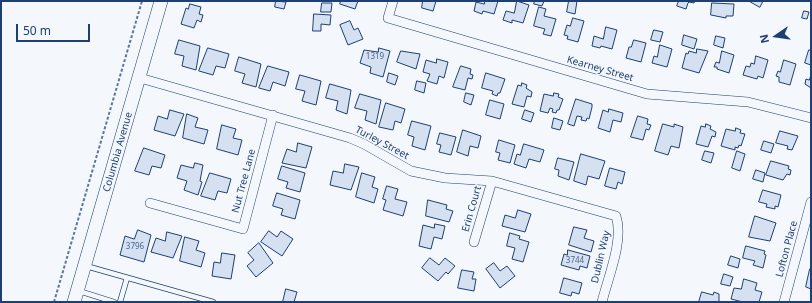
<!DOCTYPE html>
<html>
<head>
<meta charset="utf-8">
<style>
  body { margin:0 }
  #map { position:relative; width:812px; height:303px; overflow:hidden; background:#f4f7fb; font-family:"Noto Sans",sans-serif }
  canvas { display:block }
  .frame { position:absolute; inset:0; border:2px solid #1d3f73; pointer-events:none }
  .north { position:absolute; left:756px; top:16px; width:40px; height:40px; -webkit-text-stroke:3px #f4f7fb; paint-order:stroke; rotate:257deg; font-size:11px; font-weight:700; line-height:16px; text-align:center; color:#1d3f73 }
  .north::after { content:''; display:block; margin:auto; width:14px; height:18px; background:#1d3f73; clip-path:polygon(50% 0,100% 100%,50% 72%,0 100%) }
  .scale { position:absolute; left:16px; top:24px; width:74px; height:18px; box-sizing:border-box; border:2px solid #1d3f73; border-top:0; padding-left:5px; font-size:12px; line-height:14px; white-space:nowrap; color:#1d3f73; -webkit-text-stroke:3px #f4f7fb; paint-order:stroke }
</style>
</head>
<body>
<div id="map">
<canvas width="812" height="303"></canvas>
<div class="frame"></div>
<div class="north">N</div>
<div class="scale">50 m</div>
</div>
<script>
const c = document.querySelector('canvas').getContext('2d');
c.lineJoin = 'round';
function fillPath(path, color) {
  c.fillStyle = color;
  c.fill(path, 'evenodd');
}
function stroke(path, color, width, dash) {
  c.strokeStyle = color;
  c.lineWidth = width;
  c.lineCap = dash ? 'butt' : 'round';
  c.setLineDash(dash || []);
  c.stroke(path);
}
function label(font, color, halo, rows, align = 'center') {
  c.font = font + ' "Noto Sans",sans-serif';
  c.lineWidth = 3;
  c.setLineDash([]);
  c.textBaseline = 'middle';
  c.strokeStyle = halo;
  c.fillStyle = color;
  for (const [text, x, y, turn = 0] of rows) {
    c.save();
    c.translate(x, y);
    c.rotate((+turn || 0) * Math.PI / 180);
    c.textAlign = isNaN(turn) ? turn : align;
    if (halo) c.strokeText(text, 0, 0);
    c.fillText(text, 0, 0);
    c.restore();
  }
}
const building = new Path2D(`
  M 276,1 L 286,2 L 284,9 L 275,7 Z
  M 341,1 L 358,1 L 355,9 L 340,4 Z
  M 423,1 L 436,1 L 433,11 L 422,8 Z
  M 485,1 L 498,1 L 494,14 L 483,11 L 482,14 L 474,11 L 476,2 L 484,4 Z
  M 517,1 L 529,5 L 523,23 L 512,20 L 512,23 L 503,20 L 506,11 L 514,13 Z
  M 535,1 L 544,1 L 542,6 L 534,4 Z
  M 569,1 L 577,1 L 575,14 L 567,12 Z
  M 679,1 L 695,1 L 694,3 L 689,2 L 688,3 L 686,9 L 677,6 Z
  M 749,1 L 763,1 L 760,7 Z
  M 322,3 L 332,3 L 331,12 L 321,12 Z
  M 712,3 L 734,4 L 733,16 L 726,16 L 726,18 L 711,15 Z
  M 190,4 L 201,7 L 199,14 L 203,15 L 201,22 L 197,20 L 194,28 L 181,24 L 186,8 L 188,9 Z
  M 539,7 L 546,9 L 544,16 L 556,19 L 551,36 L 543,34 L 545,29 L 534,26 Z
  M 804,11 L 809,12 L 807,19 L 802,18 Z
  M 314,14 L 331,15 L 330,25 L 321,24 L 321,31 L 313,31 Z
  M 573,18 L 584,21 L 578,42 L 567,39 L 568,36 L 564,35 L 567,25 L 570,26 Z
  M 350,21 L 354,30 L 358,28 L 363,39 L 348,45 L 340,25 Z
  M 606,27 L 617,30 L 612,49 L 601,46 L 600,48 L 592,46 L 594,36 L 603,39 Z
  M 654,30 L 663,32 L 660,42 L 651,40 Z
  M 684,35 L 697,39 L 694,49 L 682,45 Z
  M 716,36 L 725,38 L 723,48 L 714,45 Z
  M 179,40 L 200,46 L 196,70 L 182,66 L 184,56 L 175,54 Z
  M 634,40 L 646,43 L 641,62 L 626,58 L 629,47 L 631,47 Z
  M 660,45 L 672,49 L 667,67 L 652,63 L 654,56 L 657,57 Z
  M 208,48 L 229,54 L 225,68 L 216,66 L 213,75 L 199,71 Z
  M 379,48 L 390,51 L 383,77 L 370,73 L 371,67 L 360,63 L 364,50 L 378,52 Z
  M 697,49 L 708,51 L 699,73 L 682,68 L 686,53 L 688,54 L 689,51 L 696,53 Z
  M 809,50 L 811,50 L 811,65 L 805,63 Z
  M 401,51 L 420,54 L 416,69 L 397,62 Z
  M 722,51 L 734,55 L 729,73 L 717,69 L 717,67 L 714,67 L 716,62 L 719,63 Z
  M 756,56 L 768,60 L 763,78 L 758,76 L 757,79 L 743,75 L 746,66 L 750,67 L 751,63 L 754,64 Z
  M 239,57 L 261,64 L 256,87 L 242,83 L 245,74 L 235,71 Z
  M 437,59 L 448,62 L 444,78 L 439,76 L 437,84 L 427,81 L 430,74 L 423,72 L 426,60 L 436,63 Z
  M 784,60 L 796,64 L 790,85 L 779,82 L 779,77 L 776,76 L 778,71 L 780,72 Z
  M 268,66 L 289,72 L 285,86 L 273,82 L 270,91 L 259,88 Z
  M 461,66 L 471,69 L 470,74 L 473,75 L 472,79 L 468,78 L 465,90 L 453,87 Z
  M 389,73 L 398,76 L 395,85 L 387,82 Z
  M 486,73 L 505,79 L 500,93 L 498,93 L 497,96 L 492,94 L 493,91 L 482,88 Z
  M 300,75 L 321,81 L 316,105 L 302,101 L 305,91 L 296,89 Z
  M 811,75 L 811,88 L 805,84 L 806,79 L 809,80 Z
  M 417,81 L 426,83 L 424,93 L 415,90 Z
  M 522,83 L 527,85 L 526,88 L 532,92 L 531,97 L 527,96 L 524,107 L 512,104 L 518,85 L 521,86 Z
  M 330,84 L 351,90 L 347,114 L 336,110 L 338,101 L 326,98 Z
  M 466,93 L 474,95 L 471,105 L 464,102 Z
  M 554,93 L 559,94 L 558,97 L 563,99 L 559,110 L 557,110 L 556,113 L 552,112 L 553,109 L 550,108 L 548,113 L 540,111 L 544,94 L 553,96 Z
  M 360,94 L 381,100 L 376,124 L 365,120 L 367,111 L 355,108 Z
  M 576,99 L 592,104 L 592,107 L 589,119 L 587,118 L 586,121 L 581,120 L 582,117 L 577,116 L 574,126 L 568,124 Z
  M 490,100 L 504,104 L 500,119 L 486,115 Z
  M 386,103 L 405,109 L 401,123 L 395,121 L 393,130 L 379,127 Z
  M 609,109 L 623,113 L 621,122 L 613,120 L 610,132 L 598,128 L 603,110 L 608,112 Z
  M 170,110 L 184,114 L 175,136 L 154,130 L 158,116 L 167,119 Z
  M 525,110 L 534,113 L 531,122 L 522,119 Z
  M 187,114 L 198,118 L 195,127 L 208,130 L 204,144 L 183,138 Z
  M 638,116 L 648,119 L 647,124 L 651,125 L 649,130 L 646,129 L 643,140 L 631,137 Z
  M 554,118 L 563,121 L 560,130 L 552,128 Z
  M 412,121 L 431,126 L 425,150 L 412,146 L 414,137 L 408,135 Z
  M 663,124 L 674,127 L 674,124 L 683,127 L 679,148 L 671,146 L 668,155 L 655,151 Z
  M 706,124 L 711,126 L 710,129 L 716,132 L 715,137 L 712,136 L 708,147 L 696,144 L 701,126 L 705,127 Z
  M 222,125 L 236,129 L 233,138 L 242,140 L 238,155 L 217,149 Z
  M 736,128 L 741,130 L 740,133 L 745,134 L 741,146 L 739,145 L 738,148 L 735,147 L 735,150 L 721,146 L 726,129 L 735,131 Z
  M 463,130 L 481,136 L 478,148 L 470,146 L 468,156 L 457,152 Z
  M 780,131 L 798,136 L 792,150 L 787,149 L 788,146 L 776,143 Z
  M 440,133 L 456,137 L 451,155 L 439,152 L 441,145 L 437,144 Z
  M 499,140 L 515,145 L 510,163 L 498,160 L 500,153 L 496,152 Z
  M 764,141 L 774,144 L 771,153 L 761,150 Z
  M 298,143 L 312,147 L 306,168 L 282,163 L 287,149 L 296,152 Z
  M 524,144 L 544,150 L 540,162 L 529,159 L 526,168 L 514,164 L 517,154 L 520,155 Z
  M 144,148 L 165,155 L 161,168 L 152,166 L 149,175 L 135,171 Z
  M 705,151 L 714,153 L 711,163 L 702,160 Z
  M 737,151 L 745,154 L 740,171 L 732,168 Z
  M 581,154 L 605,161 L 599,179 L 588,176 L 586,185 L 574,181 Z
  M 558,158 L 574,162 L 569,180 L 558,176 L 559,170 L 555,169 Z
  M 771,161 L 789,166 L 788,169 L 791,170 L 790,175 L 787,174 L 783,180 L 766,175 Z
  M 195,163 L 203,165 L 200,181 L 202,182 L 198,195 L 184,190 L 187,181 L 177,178 L 181,165 L 193,168 Z
  M 345,164 L 359,167 L 351,190 L 330,185 L 333,171 L 343,173 Z
  M 282,166 L 305,173 L 300,192 L 286,188 L 288,182 L 278,179 Z
  M 610,168 L 625,172 L 622,184 L 618,182 L 616,189 L 605,186 Z
  M 756,170 L 765,173 L 763,182 L 753,179 Z
  M 210,173 L 231,179 L 227,193 L 218,191 L 215,200 L 201,196 Z
  M 362,173 L 375,177 L 372,187 L 378,189 L 374,203 L 356,197 Z
  M 387,186 L 398,189 L 395,199 L 407,202 L 403,216 L 383,210 L 386,200 L 383,199 Z
  M 763,190 L 781,195 L 778,207 L 775,206 L 775,209 L 766,207 L 767,204 L 759,202 Z
  M 277,193 L 300,200 L 295,219 L 281,215 L 283,209 L 273,206 Z
  M 428,200 L 447,205 L 446,209 L 453,211 L 449,222 L 426,216 Z
  M 518,210 L 531,214 L 525,232 L 502,226 L 505,215 L 515,218 Z
  M 755,216 L 776,223 L 770,241 L 749,237 Z
  M 435,224 L 445,226 L 442,239 L 434,237 L 431,249 L 419,246 L 423,225 L 434,228 Z
  M 574,227 L 587,230 L 584,238 L 594,241 L 591,252 L 569,245 Z
  M 138,230 L 151,235 L 144,262 L 120,255 L 125,236 L 134,239 Z
  M 269,231 L 277,237 L 281,231 L 293,239 L 282,256 L 261,242 Z
  M 167,232 L 182,236 L 173,258 L 151,252 L 156,238 L 165,241 Z
  M 510,233 L 520,236 L 519,239 L 529,242 L 523,262 L 512,259 L 515,248 L 507,246 Z
  M 185,237 L 199,241 L 196,250 L 205,253 L 201,267 L 180,261 Z
  M 259,243 L 273,263 L 256,277 L 247,266 L 254,260 L 248,253 Z
  M 746,246 L 765,251 L 764,254 L 766,255 L 763,268 L 753,265 L 755,261 L 743,258 Z
  M 568,250 L 590,256 L 587,268 L 580,266 L 579,270 L 561,265 L 564,254 L 567,255 Z
  M 222,253 L 235,255 L 231,279 L 212,276 L 214,262 L 220,263 Z
  M 731,256 L 740,259 L 738,268 L 728,265 Z
  M 430,258 L 439,265 L 445,258 L 455,266 L 448,274 L 446,272 L 438,281 L 422,268 Z
  M 494,263 L 500,271 L 507,266 L 515,276 L 500,288 L 486,269 Z
  M 810,269 L 811,269 L 811,289 L 806,287 Z
  M 462,270 L 474,272 L 472,279 L 476,279 L 474,291 L 458,288 Z
  M 724,274 L 733,277 L 730,286 L 721,284 Z
  M 564,278 L 582,283 L 579,294 L 572,292 L 571,296 L 560,293 Z
  M 744,279 L 757,283 L 755,290 L 762,292 L 759,302 L 743,302 L 731,299 L 734,288 L 741,289 Z
  M 286,289 L 297,292 L 294,302 L 283,302 Z
  M 702,292 L 713,295 L 714,292 L 719,294 L 719,302 L 699,302 Z`);
fillPath(building, '#d5e0f0');
stroke(building, '#1d3f73', 1);
const service = new Path2D(`
  M 86,266 L 213,302
  M 79,291 L 114,302
  M 120,302 L 127,278`);
const minor = new Path2D(`
  M 393,1 L 388,18 L 647,94 L 748,102 L 811,118
  M 140,78 L 350,138 L 364,144 L 411,171 L 445,178 L 492,181 L 616,216 C 624,241 608,277 602,302
  M 150,203 L 243,229 L 273,115
  M 474,242 L 492,181
  M 784,302 L 811,202`);
const secondary = new Path2D(`
  M 74,302 L 161,1`);
stroke(service, '#1d3f73', 6);
stroke(minor, '#1d3f73', 10);
stroke(secondary, '#1d3f73', 14);
stroke(new Path2D(`
  M 54,302 L 142,1`), '#5e769c', 2, [3, 2]);
stroke(service, '#f4f7fb', 4.5);
stroke(minor, '#f4f7fb', 9);
stroke(secondary, '#f4f7fb', 13);
label('8px', '#4b6792', null, [
  ["1319",375,57],
  ["3796",135,247],
  ["3744",575,261]
]);
label('10px', '#1d3f73', '#f4f7fb', [
  ["Kearney Street",600,69,16],
  ["Turley Street",382,143,28],
  ["Columbia Avenue",118,152,-74],
  ["Nut Tree Lane",244,181,-75],
  ["Erin Court",472,209,-74],
  ["Lofton Place",787,249,-75],
  ["Dublin Way",601,257,-77]
]);
</script>
</body>
</html>
